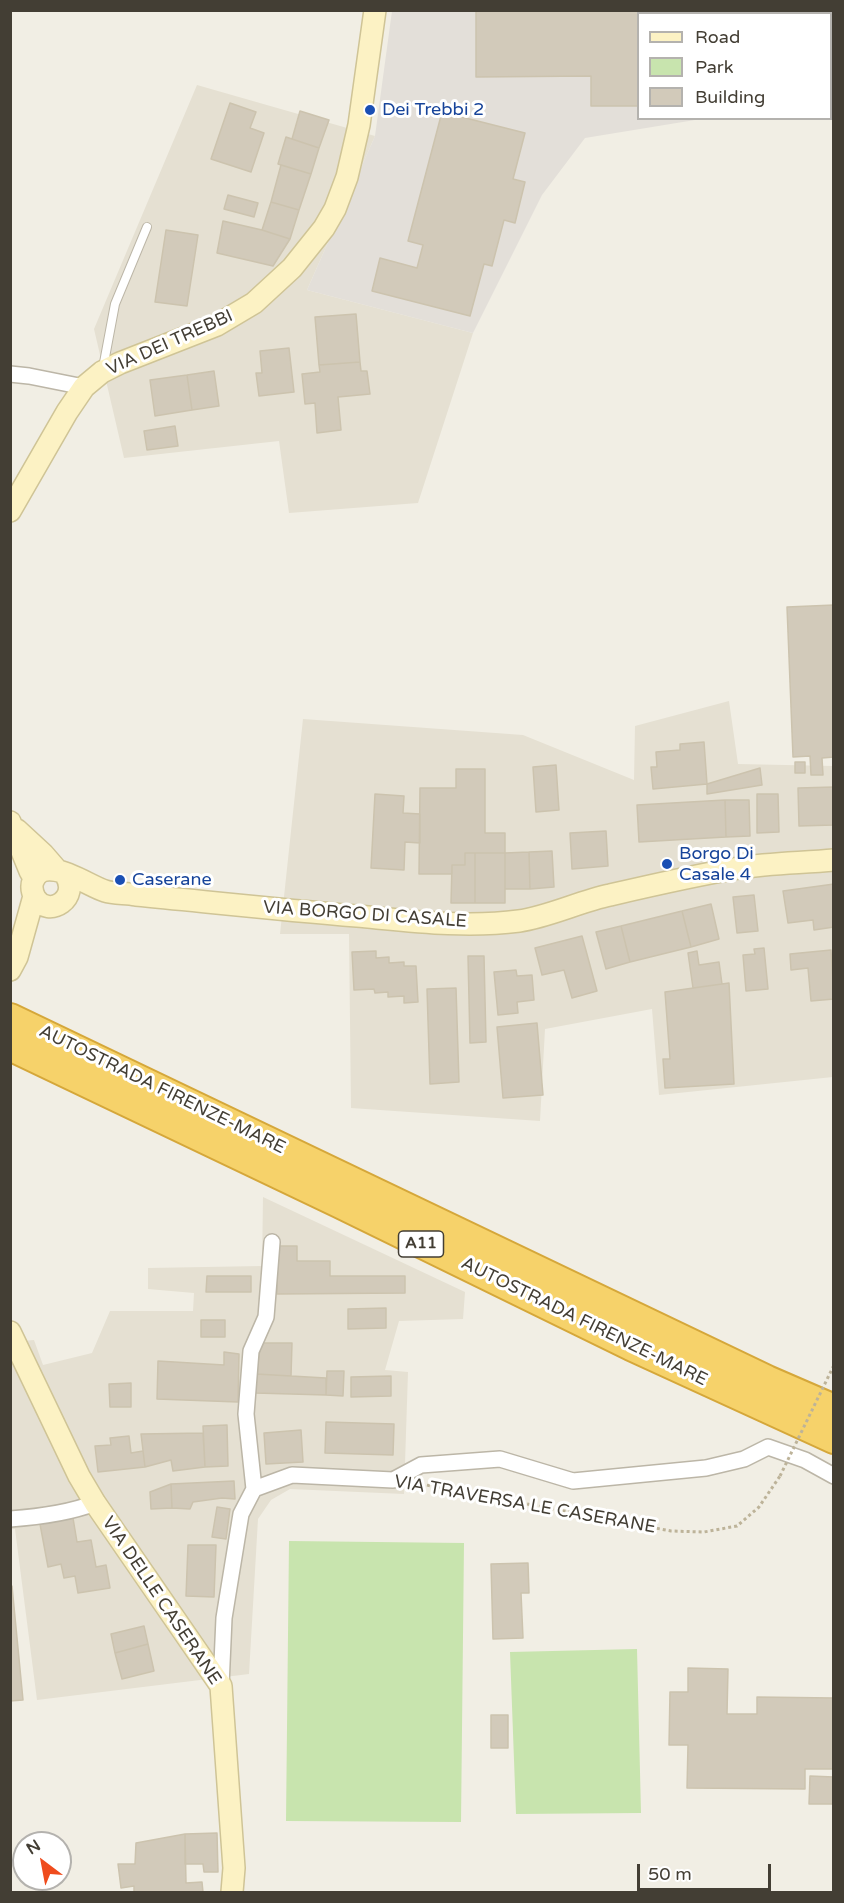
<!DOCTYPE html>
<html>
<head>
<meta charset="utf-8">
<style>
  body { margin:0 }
  #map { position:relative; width:844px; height:1903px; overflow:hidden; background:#f1eee4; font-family:"Varela Round",sans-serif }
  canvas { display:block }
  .frame { position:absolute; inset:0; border:12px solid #433e34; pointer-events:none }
  .legend { position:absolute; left:637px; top:12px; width:195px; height:108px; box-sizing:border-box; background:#fff; border:2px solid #b4b2ae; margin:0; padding:8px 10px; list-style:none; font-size:18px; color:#433e34 }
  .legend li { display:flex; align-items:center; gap:12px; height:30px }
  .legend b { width:30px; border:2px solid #b4b2ae }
  .north { position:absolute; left:12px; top:1831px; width:60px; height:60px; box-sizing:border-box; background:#fff; border:2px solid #b4b2ae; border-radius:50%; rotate:328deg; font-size:16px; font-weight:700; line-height:24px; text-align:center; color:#433e34 }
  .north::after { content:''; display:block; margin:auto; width:21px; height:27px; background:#ef4c1d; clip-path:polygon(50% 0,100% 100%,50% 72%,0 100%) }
  .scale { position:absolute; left:637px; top:1864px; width:134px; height:27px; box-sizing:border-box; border:3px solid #433e34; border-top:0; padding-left:8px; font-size:18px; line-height:21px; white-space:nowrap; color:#433e34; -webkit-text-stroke:4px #fff; paint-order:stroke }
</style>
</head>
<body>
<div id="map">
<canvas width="844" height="1903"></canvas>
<div class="frame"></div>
<ul class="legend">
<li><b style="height:8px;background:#fcf2c4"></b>Road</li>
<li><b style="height:16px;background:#c8e4ae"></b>Park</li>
<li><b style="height:16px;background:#d2caba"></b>Building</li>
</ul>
<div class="north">N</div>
<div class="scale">50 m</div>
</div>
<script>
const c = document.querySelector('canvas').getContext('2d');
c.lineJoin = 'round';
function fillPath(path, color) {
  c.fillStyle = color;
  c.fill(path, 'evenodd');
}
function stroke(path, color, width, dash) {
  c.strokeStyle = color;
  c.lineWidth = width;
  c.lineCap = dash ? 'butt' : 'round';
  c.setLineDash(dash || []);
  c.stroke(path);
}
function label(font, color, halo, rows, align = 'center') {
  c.font = font + ' "Varela Round",sans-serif';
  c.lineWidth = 6;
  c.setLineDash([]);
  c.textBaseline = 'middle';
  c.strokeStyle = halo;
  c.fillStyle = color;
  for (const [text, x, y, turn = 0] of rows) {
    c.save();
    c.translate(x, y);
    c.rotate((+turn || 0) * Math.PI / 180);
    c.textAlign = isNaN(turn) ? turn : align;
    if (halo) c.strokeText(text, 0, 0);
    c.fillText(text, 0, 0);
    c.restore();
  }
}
fillPath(new Path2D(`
  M 197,85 L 375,136 L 307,290 L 473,333 L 418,503 L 289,513 L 279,441 L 124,458 L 94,329 Z
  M 729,701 L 738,764 L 833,766 L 833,1077 L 659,1095 L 652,1009 L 545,1029 L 540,1121 L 351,1108 L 349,934 L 280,934 L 303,719 L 523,735 L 634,780 L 635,726 Z
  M 263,1197 L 465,1292 L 463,1319 L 399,1321 L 385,1370 L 408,1372 L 404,1494 L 290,1489 L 271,1500 L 258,1519 L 249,1674 L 37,1700 L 15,1529 L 11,1529 L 11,1342 L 34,1340 L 43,1365 L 92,1353 L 110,1311 L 193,1311 L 194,1293 L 148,1289 L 148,1268 L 262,1266 Z`), '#e5e0d2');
fillPath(new Path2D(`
  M 392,11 L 833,11 L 834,96 L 831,97 L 830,14 L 638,14 L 638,118 L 701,119 L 585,138 L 542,195 L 473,333 L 307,290 L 375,136 Z`), '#e3dfd9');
fillPath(new Path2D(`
  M 289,1541 L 464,1543 L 461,1822 L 286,1821 Z
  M 637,1649 L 641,1813 L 516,1814 L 510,1652 Z`), '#c8e4ae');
const building = new Path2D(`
  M 476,10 L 678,10 L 678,14 L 638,14 L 638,106 L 591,106 L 591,76 L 476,77 Z
  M 745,10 L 834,10 L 834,82 L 830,82 L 830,14 L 745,14 Z
  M 230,103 L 256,112 L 250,128 L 264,133 L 251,172 L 211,159 Z
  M 300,111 L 329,120 L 319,148 L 292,139 Z
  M 442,112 L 525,133 L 513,179 L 525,182 L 515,223 L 504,220 L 492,266 L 484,264 L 470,316 L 372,291 L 380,258 L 417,268 L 423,245 L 408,241 Z
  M 286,137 L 319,148 L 311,174 L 278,164 Z
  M 281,165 L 311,174 L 299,210 L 271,202 Z
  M 228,195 L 258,203 L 254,217 L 224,209 Z
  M 271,202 L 299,210 L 290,239 L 262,230 Z
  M 223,221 L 262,230 L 290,239 L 273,266 L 217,253 Z
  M 166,230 L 198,235 L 187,306 L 155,302 Z
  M 356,314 L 360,362 L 319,365 L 315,317 Z
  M 289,348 L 294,392 L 259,396 L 256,373 L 262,373 L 260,351 Z
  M 360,362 L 361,371 L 367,371 L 370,394 L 338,397 L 341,430 L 317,433 L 315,403 L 305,404 L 302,374 L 320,372 L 319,365 Z
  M 214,371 L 219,406 L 192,410 L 187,375 Z
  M 187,375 L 192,410 L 155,416 L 150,380 Z
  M 175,426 L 178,446 L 147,450 L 144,431 Z
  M 834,605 L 834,757 L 822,758 L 823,775 L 811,775 L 810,756 L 793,757 L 787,607 Z
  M 704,742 L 707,784 L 653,789 L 651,767 L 657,767 L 656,752 L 680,750 L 680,744 Z
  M 795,762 L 805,762 L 805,773 L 795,773 Z
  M 556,765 L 559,810 L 536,812 L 533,767 Z
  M 760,768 L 762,785 L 707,794 L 707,784 Z
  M 456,769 L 485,769 L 485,833 L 505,833 L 505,853 L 465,853 L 465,865 L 452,865 L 452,874 L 419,874 L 420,788 L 456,788 Z
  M 834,787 L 834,825 L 799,826 L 798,788 Z
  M 375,794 L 404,796 L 403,813 L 420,814 L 420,843 L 405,842 L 404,870 L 371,868 Z
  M 757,794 L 778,794 L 779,832 L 757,833 Z
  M 725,800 L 726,837 L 639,842 L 637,805 Z
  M 725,800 L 749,800 L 750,836 L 726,837 Z
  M 606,831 L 608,866 L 572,869 L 570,833 Z
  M 552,851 L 554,887 L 530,889 L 529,852 Z
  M 529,852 L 530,889 L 505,889 L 505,853 Z
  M 465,853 L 475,853 L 475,903 L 451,903 L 452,865 L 465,865 Z
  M 475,853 L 505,853 L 505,903 L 475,903 Z
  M 834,884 L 834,927 L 814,930 L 813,920 L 788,923 L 783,891 Z
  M 754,895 L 758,931 L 737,933 L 733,897 Z
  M 711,904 L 719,939 L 691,947 L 682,911 Z
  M 682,911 L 691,947 L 630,962 L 621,926 Z
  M 621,926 L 630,962 L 606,969 L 596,932 Z
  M 582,936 L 597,991 L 572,998 L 564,970 L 542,975 L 535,948 Z
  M 764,948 L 768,989 L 746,991 L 743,955 L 755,954 L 754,949 Z
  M 831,950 L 834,999 L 811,1001 L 808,968 L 791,970 L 790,954 Z
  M 376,951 L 376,958 L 389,957 L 389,963 L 404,962 L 404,966 L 416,966 L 418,1002 L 404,1003 L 404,996 L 388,997 L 388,992 L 375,993 L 374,989 L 354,990 L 352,952 Z
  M 697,951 L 699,965 L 719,962 L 722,984 L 693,988 L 688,953 Z
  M 468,956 L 484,956 L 486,1042 L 470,1043 Z
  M 516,970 L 517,976 L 532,975 L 534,1000 L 517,1002 L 518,1013 L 498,1015 L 494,972 Z
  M 729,983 L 734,1084 L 665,1088 L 663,1059 L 670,1059 L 665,992 Z
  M 456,988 L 459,1082 L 430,1084 L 427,989 Z
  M 537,1023 L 543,1095 L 503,1098 L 497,1027 Z
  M 277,1246 L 297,1246 L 297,1261 L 330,1261 L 330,1276 L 405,1276 L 405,1293 L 277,1294 Z
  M 207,1276 L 251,1276 L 251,1292 L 206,1292 Z
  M 386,1308 L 386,1328 L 348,1329 L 348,1309 Z
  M 201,1320 L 225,1320 L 225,1337 L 201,1337 Z
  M 261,1343 L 292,1343 L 291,1376 L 256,1374 Z
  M 224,1352 L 239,1354 L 238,1402 L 157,1399 L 158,1361 L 224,1365 Z
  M 327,1371 L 344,1371 L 343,1396 L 326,1395 Z
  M 256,1374 L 326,1378 L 326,1395 L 255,1393 Z
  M 391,1376 L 391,1396 L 351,1397 L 351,1377 Z
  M 131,1383 L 131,1407 L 110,1407 L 109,1384 Z
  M 326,1422 L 394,1424 L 393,1455 L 325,1453 Z
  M 227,1425 L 228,1466 L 205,1467 L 203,1426 Z
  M 301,1430 L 303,1462 L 266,1464 L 264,1433 Z
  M 203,1433 L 205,1467 L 173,1471 L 171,1460 L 145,1467 L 141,1434 Z
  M 129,1436 L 131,1453 L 143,1451 L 145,1467 L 98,1472 L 95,1446 L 111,1445 L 110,1438 Z
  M 234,1481 L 235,1499 L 222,1498 L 193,1502 L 190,1509 L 172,1508 L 171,1484 Z
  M 171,1484 L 172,1508 L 151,1509 L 150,1492 Z
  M 217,1507 L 230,1509 L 226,1539 L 212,1537 Z
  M 73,1518 L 77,1542 L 91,1540 L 96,1567 L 106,1565 L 110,1588 L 78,1593 L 75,1576 L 64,1578 L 61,1564 L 48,1567 L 40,1524 Z
  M 188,1545 L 216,1545 L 214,1597 L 186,1596 Z
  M 528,1563 L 529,1593 L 521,1593 L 523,1638 L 493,1639 L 491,1564 Z
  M 12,1586 L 23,1700 L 10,1701 L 10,1587 Z
  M 144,1626 L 148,1644 L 115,1653 L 111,1634 Z
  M 148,1644 L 154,1671 L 122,1679 L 115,1653 Z
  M 688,1668 L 728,1669 L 727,1714 L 757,1714 L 757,1697 L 834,1698 L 834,1769 L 805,1769 L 805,1789 L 687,1788 L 688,1745 L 669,1745 L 670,1692 L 688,1692 Z
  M 491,1715 L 508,1715 L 508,1748 L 491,1748 Z
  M 810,1776 L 834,1777 L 834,1804 L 809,1804 Z
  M 217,1833 L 218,1872 L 204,1872 L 203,1864 L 185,1864 L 185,1834 Z
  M 185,1834 L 186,1883 L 202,1882 L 203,1892 L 134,1892 L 134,1886 L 121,1888 L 118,1864 L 135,1864 L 136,1843 Z`);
fillPath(building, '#d2caba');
stroke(building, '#ccc3ae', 1.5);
const lane = new Path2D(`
  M 103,368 L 115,304 L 147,227`);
const street = new Path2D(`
  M 10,374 L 29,376 L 84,387
  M 254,1489 L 246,1414 L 251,1351 L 266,1317 L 272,1242
  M 10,1519 C 38,1517 69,1513 95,1503
  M 221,1686 L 224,1618 L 241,1514 L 254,1489 L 292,1475 L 393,1480 L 421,1465 L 500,1459 L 573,1481 L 706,1468 L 744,1459 L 768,1447 L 805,1460 L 834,1476`);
const secondary = new Path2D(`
  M 10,511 L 67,412 L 84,387 L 102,372 L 120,363 L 217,325 L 254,303 L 292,268 L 324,228 L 335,209 L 347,177 L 359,125 L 375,10
  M 10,822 L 30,871 L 34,878
  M 17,830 L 43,854 L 56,869
  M 65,874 C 81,898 49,919 35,898 C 32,892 31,886 33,881 C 44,853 86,885 105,891 C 114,894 126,893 136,895 C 209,902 283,910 357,916 C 411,921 465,928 519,921 C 548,917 581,901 610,895 C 653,885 696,875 739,868 C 770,863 802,863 834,860
  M 10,970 L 17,957 L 34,896
  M 10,1332 L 79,1476 L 95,1503 L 221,1686 L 234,1868 L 232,1892`);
const highway = new Path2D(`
  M 10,1018 L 767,1380 L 834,1409
  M 10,1046 L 339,1203 L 631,1346 L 834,1439`);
stroke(lane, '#bcb6a7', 10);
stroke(street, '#bcb6a7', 18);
stroke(secondary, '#cfc496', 24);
stroke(highway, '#d5a73a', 32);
stroke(new Path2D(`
  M 421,1484 L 671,1531 L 704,1532 L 737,1526 L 759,1507 L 780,1476`), '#bdb399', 3, [3, 3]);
stroke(lane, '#fff', 8);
stroke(street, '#fff', 15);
stroke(secondary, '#fcf2c4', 21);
stroke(highway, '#f6d26a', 28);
stroke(new Path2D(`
  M 780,1476 L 834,1365`), '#bdb399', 3, [3, 3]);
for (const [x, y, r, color] of [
  [370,110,6,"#1a4fb4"],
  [667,864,6,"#1a4fb4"],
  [120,880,6,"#1a4fb4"]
]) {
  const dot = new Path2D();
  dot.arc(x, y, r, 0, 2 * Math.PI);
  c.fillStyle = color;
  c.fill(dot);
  stroke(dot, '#fff', 2);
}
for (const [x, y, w] of [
  [421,1244,45]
]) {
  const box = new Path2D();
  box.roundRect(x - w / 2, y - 13, w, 26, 4.5);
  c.fillStyle = '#fff';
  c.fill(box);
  stroke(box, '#433e34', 1.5);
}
label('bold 16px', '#433e34', null, [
  ["A11",421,1244]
]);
label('18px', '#164399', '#fff', [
  ["Dei Trebbi 2",382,110],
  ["Borgo Di",679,854],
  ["Casale 4",679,875],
  ["Caserane",132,880]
], 'left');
label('18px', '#433e34', '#fff', [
  ["VIA DEI TREBBI",170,343,-24],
  ["VIA BORGO DI CASALE",365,915,4],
  ["AUTOSTRADA FIRENZE-MARE",162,1090,26],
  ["AUTOSTRADA FIRENZE-MARE",584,1322,26],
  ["VIA TRAVERSA LE CASERANE",525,1505,10],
  ["VIA DELLE CASERANE",161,1601,56]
]);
</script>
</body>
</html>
